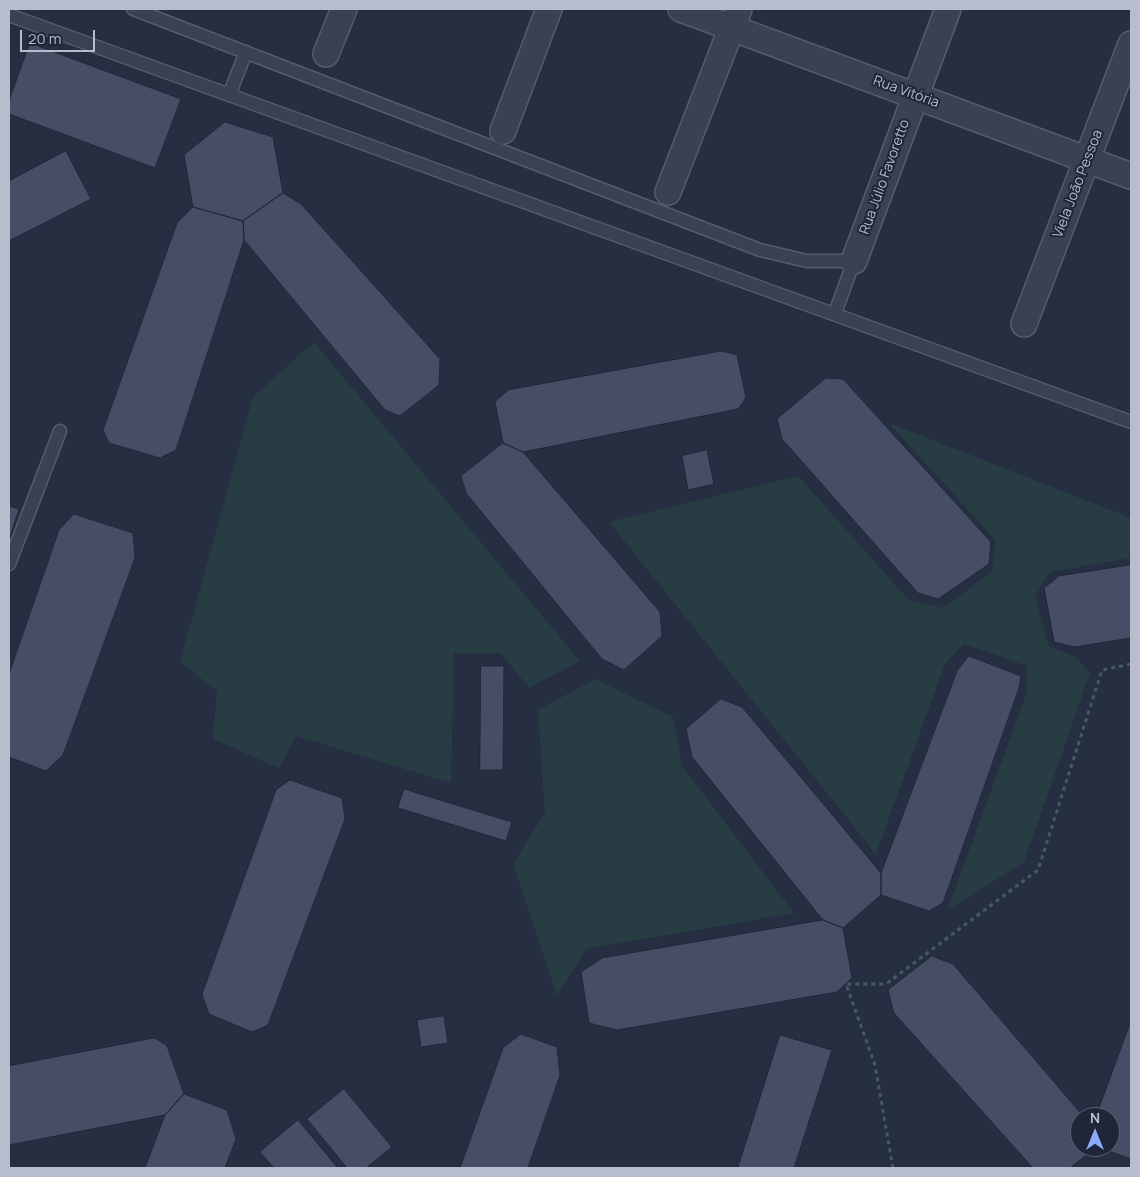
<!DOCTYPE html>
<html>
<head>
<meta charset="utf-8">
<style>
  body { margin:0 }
  #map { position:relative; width:1140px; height:1177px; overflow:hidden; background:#262e42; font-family:Manrope,sans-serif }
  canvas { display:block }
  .frame { position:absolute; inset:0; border:10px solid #b7bdcc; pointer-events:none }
  .north { position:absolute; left:1070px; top:1107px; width:50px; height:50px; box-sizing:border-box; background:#1f2637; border:1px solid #5c6273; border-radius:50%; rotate:0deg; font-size:14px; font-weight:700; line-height:20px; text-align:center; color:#b7bdcc }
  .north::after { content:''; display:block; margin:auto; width:18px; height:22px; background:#8eaafa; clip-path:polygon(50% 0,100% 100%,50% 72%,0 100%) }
  .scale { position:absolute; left:20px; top:30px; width:75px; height:22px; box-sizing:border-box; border:2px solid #b7bdcc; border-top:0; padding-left:6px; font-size:15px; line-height:18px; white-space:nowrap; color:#b7bdcc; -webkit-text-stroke:4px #1f2637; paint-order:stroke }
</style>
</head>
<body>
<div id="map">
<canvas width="1140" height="1177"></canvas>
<div class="frame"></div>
<div class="north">N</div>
<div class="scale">20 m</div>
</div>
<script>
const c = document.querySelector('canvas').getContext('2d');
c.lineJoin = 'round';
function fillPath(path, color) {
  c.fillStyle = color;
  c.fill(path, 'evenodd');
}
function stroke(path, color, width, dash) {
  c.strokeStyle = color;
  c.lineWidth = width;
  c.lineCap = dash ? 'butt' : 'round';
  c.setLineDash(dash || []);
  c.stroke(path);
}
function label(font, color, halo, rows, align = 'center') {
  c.font = font + ' Manrope,sans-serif';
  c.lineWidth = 4;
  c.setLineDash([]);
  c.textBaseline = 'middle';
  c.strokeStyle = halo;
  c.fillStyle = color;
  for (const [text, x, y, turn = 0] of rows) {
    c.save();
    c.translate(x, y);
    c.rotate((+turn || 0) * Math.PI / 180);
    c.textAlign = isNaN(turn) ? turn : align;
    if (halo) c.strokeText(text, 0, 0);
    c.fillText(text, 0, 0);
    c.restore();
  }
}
fillPath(new Path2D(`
  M 314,342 L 580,661 L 529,688 L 501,653 L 454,653 L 451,783 L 296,736 L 279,768 L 213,739 L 217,691 L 180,662 L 253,397 Z
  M 889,423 L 1131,518 L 1131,558 L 1050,572 L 1035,596 L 1049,646 L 1074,656 L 1090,673 L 1024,862 L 947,911 L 1026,695 L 1027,666 L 964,644 L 945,664 L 876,854 L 609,522 L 798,476 L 909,600 L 943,608 L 992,572 L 995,540 Z
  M 595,679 L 673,717 L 682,766 L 794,913 L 586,949 L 557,996 L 513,864 L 545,813 L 538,710 Z`), '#283d43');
const building = new Path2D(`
  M 30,43 L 181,99 L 155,168 L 9,114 L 9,101 Z
  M 225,122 L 273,137 L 283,193 L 243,221 L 193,207 L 184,155 Z
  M 66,151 L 91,199 L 9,241 L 9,181 Z
  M 283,193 L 301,204 L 440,359 L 439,385 L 400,416 L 385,410 L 244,240 L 243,221 Z
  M 193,207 L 243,221 L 244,240 L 176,450 L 160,458 L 109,443 L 103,430 L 177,223 Z
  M 722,351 L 737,355 L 746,398 L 738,409 L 523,452 L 503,443 L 495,402 L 508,390 Z
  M 826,378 L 843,379 L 991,542 L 989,564 L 938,599 L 918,593 L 782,439 L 777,419 Z
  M 503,443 L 523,452 L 660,612 L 662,636 L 624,670 L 602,659 L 466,493 L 461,476 Z
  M 707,450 L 714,484 L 688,490 L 682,456 Z
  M 9,506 L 19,509 L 9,540 Z
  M 74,514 L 133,533 L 135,558 L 63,755 L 46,771 L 9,757 L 9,674 L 59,530 Z
  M 1131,565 L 1131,638 L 1074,647 L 1054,642 L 1044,588 L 1059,576 Z
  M 969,656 L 1021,676 L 1019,688 L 943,903 L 929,911 L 881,895 L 881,873 L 957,671 Z
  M 481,666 L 504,666 L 503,770 L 480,770 Z
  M 721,699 L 742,707 L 881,873 L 881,895 L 843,928 L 823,920 L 692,757 L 686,729 Z
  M 290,780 L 342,798 L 345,819 L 268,1025 L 252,1032 L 209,1014 L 202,994 L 276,790 Z
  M 404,789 L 512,822 L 506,841 L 398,808 Z
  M 823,920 L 843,928 L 852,978 L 837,992 L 617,1030 L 589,1023 L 581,972 L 602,958 Z
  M 932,956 L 953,964 L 1084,1117 L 1080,1117 L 1080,1147 L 1097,1147 L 1070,1168 L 1033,1168 L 894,1013 L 888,990 Z
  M 444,1016 L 448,1043 L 421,1047 L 417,1020 Z
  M 1131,1021 L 1131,1159 L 1098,1147 L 1110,1147 L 1110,1117 L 1096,1117 Z
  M 521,1034 L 557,1047 L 560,1075 L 528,1168 L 460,1168 L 503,1048 Z
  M 780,1035 L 832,1050 L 794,1168 L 738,1168 Z
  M 155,1038 L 167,1046 L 184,1094 L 165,1115 L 9,1145 L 9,1066 Z
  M 344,1089 L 392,1147 L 366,1168 L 347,1168 L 307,1119 Z
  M 184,1094 L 227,1110 L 236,1139 L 225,1168 L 145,1168 L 165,1115 Z
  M 298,1120 L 338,1168 L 274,1168 L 260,1152 Z`);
fillPath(building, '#454e64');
stroke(building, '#212839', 1);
const lane = new Path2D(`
  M 133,9 L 760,250 L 807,261 L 854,261 L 835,313
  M 9,15 C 383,151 758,284 1131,422
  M 229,95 L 246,52
  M 9,564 L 60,431`);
const street = new Path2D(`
  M 681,9 L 1131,176
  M 326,54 L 344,9
  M 503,131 L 549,9
  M 668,192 L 739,9
  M 854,261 L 948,9
  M 1024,324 L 1131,44`);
stroke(lane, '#555c6c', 15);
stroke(street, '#555c6c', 28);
stroke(new Path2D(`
  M 893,1168 L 875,1065 L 846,984 L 886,984 L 1038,870 L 1102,670 L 1131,664`), '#465a60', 3, [4, 4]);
stroke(lane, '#3a4152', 12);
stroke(street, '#3a4152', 25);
label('14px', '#b7bdcc', '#1f2637', [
  ["Rua Vitória",906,92,20],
  ["Rua Júlio Favoretto",885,177,-70],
  ["Viela João Pessoa",1078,184,-69]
]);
</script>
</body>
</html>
